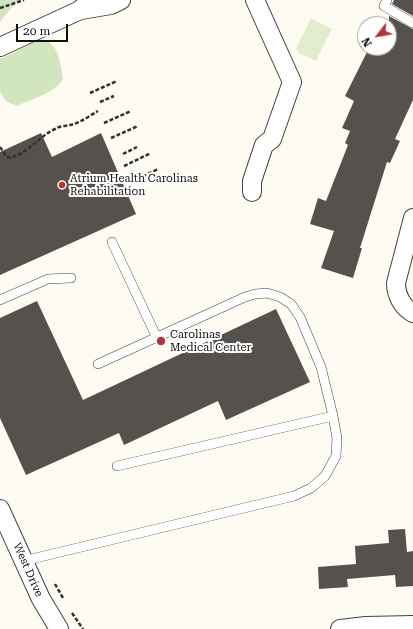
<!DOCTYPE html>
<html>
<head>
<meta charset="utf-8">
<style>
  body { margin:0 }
  #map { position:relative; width:413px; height:629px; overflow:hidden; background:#fefcf2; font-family:"Roboto Serif",serif }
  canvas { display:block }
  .north { position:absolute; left:357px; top:16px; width:40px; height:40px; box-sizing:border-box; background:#fff; border:1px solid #9f9f9f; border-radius:50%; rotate:239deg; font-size:11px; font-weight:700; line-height:16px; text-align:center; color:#0f0f0f }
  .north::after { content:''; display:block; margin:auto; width:14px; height:18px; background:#b13436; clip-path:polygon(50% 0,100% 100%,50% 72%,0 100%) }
  .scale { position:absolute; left:16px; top:24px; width:52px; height:18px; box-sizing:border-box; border:2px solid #0f0f0f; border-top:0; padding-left:5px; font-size:12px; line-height:14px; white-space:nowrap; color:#0f0f0f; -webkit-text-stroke:3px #fff; paint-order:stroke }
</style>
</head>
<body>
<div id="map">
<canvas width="413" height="629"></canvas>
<div class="north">N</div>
<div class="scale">20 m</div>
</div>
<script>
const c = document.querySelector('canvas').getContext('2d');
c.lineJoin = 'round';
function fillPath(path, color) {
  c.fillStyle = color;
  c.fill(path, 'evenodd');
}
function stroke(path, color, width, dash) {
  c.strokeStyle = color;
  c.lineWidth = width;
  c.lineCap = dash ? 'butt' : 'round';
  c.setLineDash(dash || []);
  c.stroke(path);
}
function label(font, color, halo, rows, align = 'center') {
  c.font = font + ' "Roboto Serif",serif';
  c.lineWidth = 4;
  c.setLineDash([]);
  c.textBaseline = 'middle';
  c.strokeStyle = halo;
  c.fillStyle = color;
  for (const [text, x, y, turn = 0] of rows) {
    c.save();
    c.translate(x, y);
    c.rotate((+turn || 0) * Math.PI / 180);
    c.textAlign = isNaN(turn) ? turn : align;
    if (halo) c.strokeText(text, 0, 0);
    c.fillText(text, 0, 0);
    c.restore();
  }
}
fillPath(new Path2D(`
  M 0,0 L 18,0 L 0,22 Z
  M 43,40 C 60,44 60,64 63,78 C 60,91 29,100 17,106 L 7,102 L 0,92 L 0,59 L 33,43 Z`), '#d1e5be');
fillPath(new Path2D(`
  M 311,18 L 332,29 L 316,61 L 298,53 L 296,49 Z`), '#e2edcf');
fillPath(new Path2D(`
  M 394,0 L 413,0 L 413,16 L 392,4 Z
  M 389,16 L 413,29 L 413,100 L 395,139 L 400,141 L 390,163 L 387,162 L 360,248 L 362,248 L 353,278 L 321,268 L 334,231 L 310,224 L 318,198 L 326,201 L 348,145 L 345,143 L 350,131 L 342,128 L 354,101 L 345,96 L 369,48 L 389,48 Z
  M 41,133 L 52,157 L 101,133 L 136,214 L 0,275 L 0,152 Z
  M 37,301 L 83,400 L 276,309 L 310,382 L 226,420 L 218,401 L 124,445 L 119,433 L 26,475 L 0,418 L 0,318 Z
  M 405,529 L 407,552 L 413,551 L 413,586 L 396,587 L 395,575 L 347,579 L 348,587 L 319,589 L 318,567 L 356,564 L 355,546 L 389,543 L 388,530 Z`), '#56514c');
const service = new Path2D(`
  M 387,0 L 384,6 L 413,23
  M 112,242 L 157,338
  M 0,300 L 48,279 L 71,278
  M 98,364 L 245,297 L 255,294 L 267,293 L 280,297 L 291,304 L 300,317 L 321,367 L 333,416 L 117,466
  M 23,561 L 294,496 L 311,488 L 325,476 L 336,456 L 337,438 L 333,416`);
const minor = new Path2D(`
  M 81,10 L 111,5 L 121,0
  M 0,47 L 78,11 L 93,0
  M 252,192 L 252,181 L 264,145 L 272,139 L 292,82 L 255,0
  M 413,218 L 396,283 C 396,295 402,307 413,313
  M 0,509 L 41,599 L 59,629
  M 340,629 L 366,626 L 413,625`);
stroke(service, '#424242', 10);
stroke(minor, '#424242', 20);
stroke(new Path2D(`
  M 0,8 L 24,0
  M 90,93 L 117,81
  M 100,102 L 114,96
  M 104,123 L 131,111
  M 111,138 L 138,126
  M 0,147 L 6,156 L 10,158 C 30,152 38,137 55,129 C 59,126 65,126 70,125 C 80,123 89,116 98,111
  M 123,154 L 137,147
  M 124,166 L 151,153
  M 132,182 L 158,169
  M 55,584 L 63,598
  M 72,613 L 83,629`), '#313131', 2.5, [4, 2]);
stroke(service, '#fff', 9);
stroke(minor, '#fff', 18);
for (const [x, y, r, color] of [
  [62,185,4,"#b13436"],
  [161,341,5,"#b13436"]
]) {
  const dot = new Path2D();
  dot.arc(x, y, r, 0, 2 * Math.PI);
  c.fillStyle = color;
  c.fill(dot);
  stroke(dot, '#fff', 1.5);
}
label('11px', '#0f0f0f', '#fff', [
  ["Atrium Health Carolinas",70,179],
  ["Rehabilitation",70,192],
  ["Carolinas",170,335],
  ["Medical Center",170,348]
], 'left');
label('11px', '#0f0f0f', '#fff', [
  ["West Drive",28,570,66]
]);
</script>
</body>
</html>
